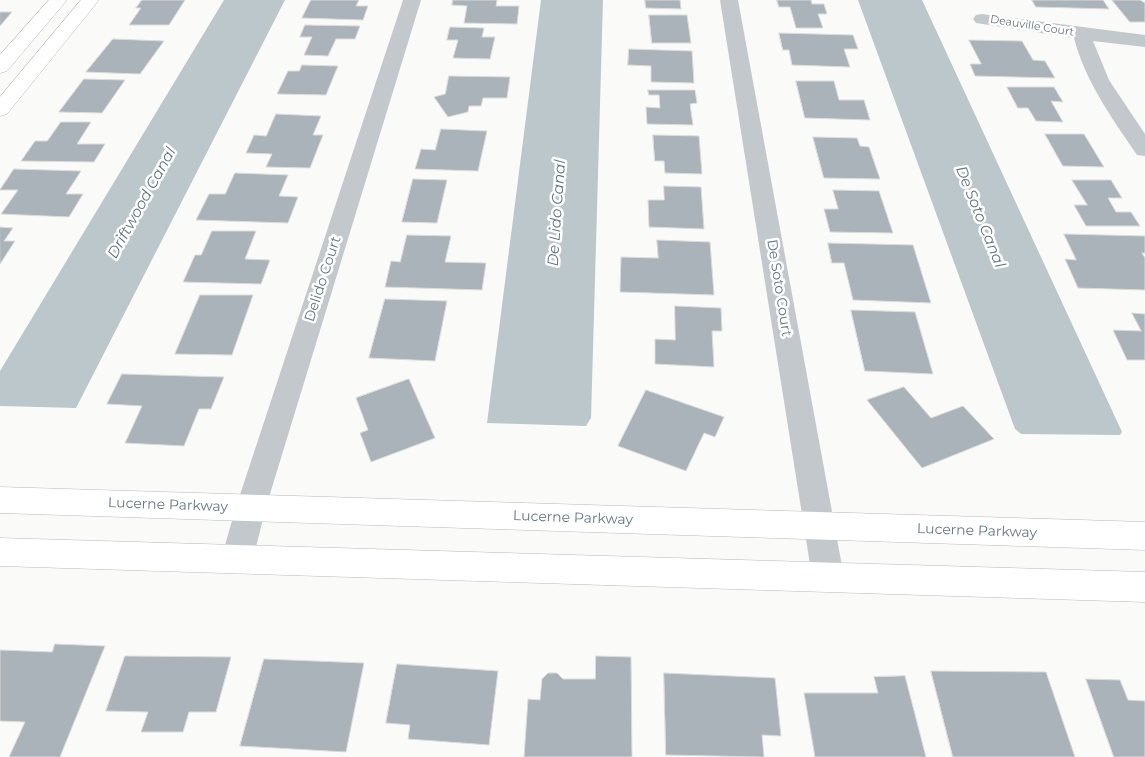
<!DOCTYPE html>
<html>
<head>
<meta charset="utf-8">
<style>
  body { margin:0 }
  canvas { display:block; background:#fafaf8 }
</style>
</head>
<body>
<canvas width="1145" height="757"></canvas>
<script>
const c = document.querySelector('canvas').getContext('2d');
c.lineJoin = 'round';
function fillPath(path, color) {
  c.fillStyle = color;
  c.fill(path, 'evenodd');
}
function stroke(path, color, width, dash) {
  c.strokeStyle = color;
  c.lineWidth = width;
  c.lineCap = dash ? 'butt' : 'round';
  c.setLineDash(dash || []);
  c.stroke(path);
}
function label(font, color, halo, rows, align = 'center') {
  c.font = font + ' Montserrat,sans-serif';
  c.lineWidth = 5;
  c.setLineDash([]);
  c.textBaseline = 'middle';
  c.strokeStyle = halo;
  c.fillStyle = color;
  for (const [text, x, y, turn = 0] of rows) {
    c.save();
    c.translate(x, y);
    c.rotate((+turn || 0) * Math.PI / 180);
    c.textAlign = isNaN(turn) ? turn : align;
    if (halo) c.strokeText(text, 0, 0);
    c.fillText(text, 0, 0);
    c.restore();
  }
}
fillPath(new Path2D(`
  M 224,0 L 285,0 L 76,408 L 0,406 L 0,371 Z
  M 541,0 L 603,0 L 591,418 L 586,426 L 487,423 Z
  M 858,0 L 922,0 L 1122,432 L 1120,435 L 1021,434 L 1015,429 Z`), '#bbc7cb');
const building = new Path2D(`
  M 142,0 L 185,0 L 169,25 L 129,25 L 141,8 L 136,8 Z
  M 311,0 L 359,0 L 356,6 L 368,6 L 363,20 L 302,18 Z
  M 453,0 L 497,0 L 496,6 L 519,6 L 517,24 L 464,23 L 467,6 L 452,5 Z
  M 645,0 L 680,0 L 681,9 L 646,8 Z
  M 777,0 L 811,0 L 812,4 L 824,4 L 827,14 L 818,14 L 823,28 L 796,28 L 790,7 L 779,7 Z
  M 1032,0 L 1103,0 L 1109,9 L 1036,7 Z
  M 1112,0 L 1140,0 L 1145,3 L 1145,22 L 1130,22 Z
  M 0,12 L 12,12 L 0,26 Z
  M 649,15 L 687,15 L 691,43 L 652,43 Z
  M 305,25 L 360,26 L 355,39 L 336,39 L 328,56 L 304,55 L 312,37 L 300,37 Z
  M 450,27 L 484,28 L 482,37 L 495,37 L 490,59 L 453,58 L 458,40 L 447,40 Z
  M 779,33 L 853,35 L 858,49 L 844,49 L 850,67 L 792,65 L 789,50 L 783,50 Z
  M 113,39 L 164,41 L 140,74 L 86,72 Z
  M 969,40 L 1022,41 L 1033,60 L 1045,61 L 1055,78 L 975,76 L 970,64 L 981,64 Z
  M 629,49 L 692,51 L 694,83 L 651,82 L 651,66 L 628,65 Z
  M 302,65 L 338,66 L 326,95 L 277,94 L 288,71 L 299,71 Z
  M 449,76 L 510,77 L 507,98 L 483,98 L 481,106 L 469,106 L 468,112 L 448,117 L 434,97 L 445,94 Z
  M 84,79 L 125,80 L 102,113 L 59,112 Z
  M 796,81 L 834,81 L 839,100 L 864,100 L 870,120 L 805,118 Z
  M 1007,87 L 1054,87 L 1063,102 L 1051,101 L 1063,122 L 1036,121 L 1028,108 L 1018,108 Z
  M 648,90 L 695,90 L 697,103 L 690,104 L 693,125 L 647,124 L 646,107 L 660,108 L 659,95 L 649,95 Z
  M 276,114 L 321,116 L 313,135 L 323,135 L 310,168 L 266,167 L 272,154 L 246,153 L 254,135 L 266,136 Z
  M 61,122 L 91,122 L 77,144 L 105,144 L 94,162 L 21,161 L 35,141 L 47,141 Z
  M 441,129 L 487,131 L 478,171 L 415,169 L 421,149 L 435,150 Z
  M 1045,134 L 1084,134 L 1104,167 L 1063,166 Z
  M 653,135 L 699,136 L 702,174 L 665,173 L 664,161 L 655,161 Z
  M 813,137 L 857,138 L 860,146 L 869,147 L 880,179 L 824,178 Z
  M 14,169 L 81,171 L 66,194 L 83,194 L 69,217 L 1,214 L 18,190 L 0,190 Z
  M 235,173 L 288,175 L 279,196 L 298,197 L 288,223 L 196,220 L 209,194 L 225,194 Z
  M 413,179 L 447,180 L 437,223 L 402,222 Z
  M 1072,180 L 1111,180 L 1122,198 L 1108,198 L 1116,212 L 1131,212 L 1140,226 L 1086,226 L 1074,205 L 1087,205 Z
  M 664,186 L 701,187 L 704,229 L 649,227 L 648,200 L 664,200 Z
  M 833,190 L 879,191 L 893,233 L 830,232 L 824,209 L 838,209 Z
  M 0,227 L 13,228 L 4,241 L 15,241 L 0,264 Z
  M 212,231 L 256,231 L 245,259 L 270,260 L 261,284 L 183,282 L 195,255 L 201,255 Z
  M 1064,234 L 1145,236 L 1145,253 L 1142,253 L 1145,258 L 1145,290 L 1078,288 L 1065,259 L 1076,260 Z
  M 407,235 L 451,236 L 445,262 L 486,263 L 482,290 L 385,287 L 391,261 L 400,262 Z
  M 657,240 L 710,242 L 714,295 L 620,292 L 621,257 L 658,258 Z
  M 828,243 L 913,245 L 931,303 L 853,300 L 844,263 L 832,263 Z
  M 200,295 L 253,295 L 232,355 L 175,354 Z
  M 385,299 L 447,301 L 435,361 L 369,358 Z
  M 675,306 L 721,308 L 722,331 L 712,331 L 714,367 L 655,364 L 655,339 L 675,340 Z
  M 851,310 L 915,312 L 933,374 L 865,371 Z
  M 1132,313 L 1145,314 L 1145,360 L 1127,360 L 1113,330 L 1141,331 Z
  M 122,374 L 224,377 L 211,409 L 199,409 L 184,446 L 125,443 L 142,406 L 107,404 Z
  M 409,379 L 435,438 L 371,462 L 360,433 L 368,430 L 356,398 Z
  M 904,387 L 931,418 L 963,406 L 994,439 L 922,468 L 867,400 Z
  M 646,390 L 724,417 L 715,437 L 704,433 L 686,471 L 618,446 Z
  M 55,644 L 105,646 L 60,757 L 9,757 L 25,722 L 0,721 L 0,650 L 52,652 Z
  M 125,656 L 231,657 L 216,712 L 189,712 L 183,732 L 141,732 L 148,712 L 106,711 Z
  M 596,656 L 631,657 L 632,757 L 524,757 L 528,699 L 540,700 L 542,679 L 548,673 L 557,673 L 563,679 L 595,679 Z
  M 264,659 L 364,663 L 346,752 L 240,746 Z
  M 397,664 L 498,671 L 489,745 L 408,739 L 410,725 L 386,723 Z
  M 931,671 L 1046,672 L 1075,757 L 953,757 Z
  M 664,673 L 775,678 L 781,736 L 762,735 L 764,757 L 666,755 Z
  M 905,676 L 926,757 L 815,757 L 804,693 L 878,693 L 874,677 Z
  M 1086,679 L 1120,680 L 1128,700 L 1145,701 L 1145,757 L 1114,757 Z`);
fillPath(building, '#aab3b9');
stroke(building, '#dcdcda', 1);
const secondary = new Path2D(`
  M 49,0 L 67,0 L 7,71 L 0,73 L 0,55 Z
  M 81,0 L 99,0 L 7,114 L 0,116 L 0,97 Z
  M 0,487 L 1145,522 L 1145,550 L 0,513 Z
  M 0,538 L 1145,572 L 1145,602 L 0,566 Z`);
stroke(secondary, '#b3babf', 1);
fillPath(new Path2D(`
  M 403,0 L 421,0 L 266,507 L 253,559 L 248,569 L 237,574 L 226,569 L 221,559 L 236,507 Z
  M 720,0 L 738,0 L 844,577 L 840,588 L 828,592 L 816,588 L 812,577 Z
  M 982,14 L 1145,35 L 1145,47 L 1093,41 L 1109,80 L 1145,134 L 1145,156 L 1137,155 C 1112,118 1085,81 1074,38 L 976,23 L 973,19 L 976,15 Z`), '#c3c8cc');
fillPath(secondary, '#fff');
label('11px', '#657683', '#fff', [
  ["Deauville Court",1032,26,9]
]);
label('14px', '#657683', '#fff', [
  ["Delido Court",323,279,-72],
  ["De Soto Court",779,288,81],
  ["Lucerne Parkway",168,505,2],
  ["Lucerne Parkway",573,518,2],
  ["Lucerne Parkway",977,531,2]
]);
label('italic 15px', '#60757c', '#fff', [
  ["Driftwood Canal",142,203,-61],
  ["De Lido Canal",557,213,-86],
  ["De Soto Canal",980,217,68]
]);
</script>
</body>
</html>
